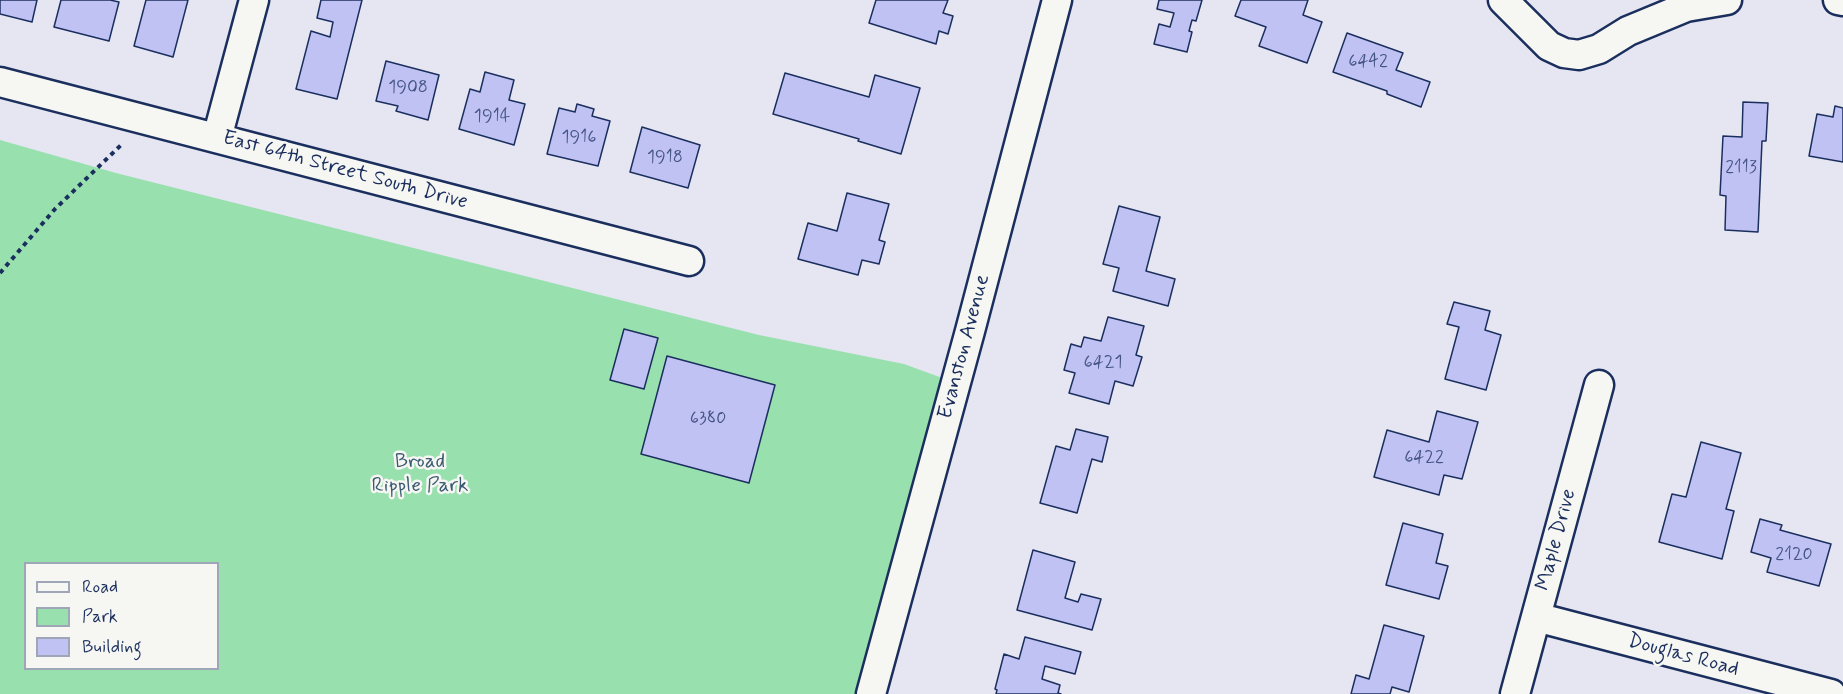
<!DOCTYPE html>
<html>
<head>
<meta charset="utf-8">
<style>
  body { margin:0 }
  #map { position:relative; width:1843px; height:694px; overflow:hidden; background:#e6e6f3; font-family:Mynerve,sans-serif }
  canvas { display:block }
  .legend { position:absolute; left:24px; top:562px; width:195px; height:108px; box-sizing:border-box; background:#f6f6f2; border:2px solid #9ea6b7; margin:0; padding:8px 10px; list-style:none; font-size:18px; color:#1b2f5e }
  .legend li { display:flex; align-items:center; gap:12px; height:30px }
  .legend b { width:30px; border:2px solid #9ea6b7 }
</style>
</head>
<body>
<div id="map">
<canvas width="1843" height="694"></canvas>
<ul class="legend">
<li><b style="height:8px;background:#f6f6f2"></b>Road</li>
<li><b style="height:16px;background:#98e0ae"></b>Park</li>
<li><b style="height:16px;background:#c0c2f4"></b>Building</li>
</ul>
</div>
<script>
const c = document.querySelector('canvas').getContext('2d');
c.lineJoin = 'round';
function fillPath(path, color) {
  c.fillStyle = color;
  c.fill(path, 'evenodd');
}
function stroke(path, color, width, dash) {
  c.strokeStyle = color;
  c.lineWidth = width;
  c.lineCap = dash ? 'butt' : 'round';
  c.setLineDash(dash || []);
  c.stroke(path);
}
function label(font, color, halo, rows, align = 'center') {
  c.font = font + ' Mynerve,sans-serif';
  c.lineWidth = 5;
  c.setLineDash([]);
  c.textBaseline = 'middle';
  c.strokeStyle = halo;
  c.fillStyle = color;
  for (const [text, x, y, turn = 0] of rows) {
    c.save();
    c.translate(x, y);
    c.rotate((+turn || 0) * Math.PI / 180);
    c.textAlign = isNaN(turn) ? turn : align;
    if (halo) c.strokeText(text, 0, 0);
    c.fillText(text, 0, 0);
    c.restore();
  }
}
fillPath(new Path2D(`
  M 0,140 L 116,173 L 759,335 L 904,364 L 956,383 L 872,694 L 0,694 ZM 26,564 L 218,564 L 218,668 L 26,668 Z`), '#98e0ae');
const building = new Path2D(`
  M 0,0 L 37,0 L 32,22 L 0,14 Z
  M 61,0 L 110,0 L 119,2 L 109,41 L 54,27 Z
  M 146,0 L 188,0 L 173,57 L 134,46 Z
  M 321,0 L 362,0 L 337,99 L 296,89 L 311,31 L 330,37 L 333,22 L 317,18 Z
  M 876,0 L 948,0 L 943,13 L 953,16 L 948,34 L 939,31 L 936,44 L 869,23 Z
  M 1159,0 L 1202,0 L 1196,21 L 1192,20 L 1189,31 L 1192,32 L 1187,52 L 1154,44 L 1159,24 L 1170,27 L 1174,13 L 1157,9 Z
  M 1241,0 L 1308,0 L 1303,15 L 1322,22 L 1307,63 L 1259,46 L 1266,27 L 1235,16 Z
  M 1347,33 L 1403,53 L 1396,70 L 1430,82 L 1421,107 L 1387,94 L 1387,91 L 1333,72 Z
  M 386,61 L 439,75 L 428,120 L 396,111 L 398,106 L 376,101 Z
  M 485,72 L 514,80 L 509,100 L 525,104 L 514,145 L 459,129 L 470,89 L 480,92 Z
  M 785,73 L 869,97 L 875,75 L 920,88 L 901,154 L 858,141 L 859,139 L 773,114 Z
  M 1743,102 L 1768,103 L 1766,141 L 1762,141 L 1758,232 L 1725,230 L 1726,196 L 1720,195 L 1723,136 L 1742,137 Z
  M 577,104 L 594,109 L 592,116 L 610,121 L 598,166 L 547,154 L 559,108 L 575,112 Z
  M 1835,106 L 1843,108 L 1843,162 L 1809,156 L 1817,114 L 1833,117 Z
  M 642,127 L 700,145 L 688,188 L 630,172 Z
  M 847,193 L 889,204 L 879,240 L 885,242 L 879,264 L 862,260 L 858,275 L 798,259 L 808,223 L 837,231 Z
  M 1119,206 L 1160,217 L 1146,271 L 1175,279 L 1168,306 L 1113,291 L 1119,268 L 1103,264 Z
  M 1454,302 L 1490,311 L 1485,330 L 1501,335 L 1486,390 L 1445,379 L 1459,327 L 1447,324 Z
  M 1108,317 L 1144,326 L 1136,355 L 1142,357 L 1133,386 L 1115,381 L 1109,404 L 1069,393 L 1075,373 L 1064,370 L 1071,344 L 1081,347 L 1084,337 L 1101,341 Z
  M 624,329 L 658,338 L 644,389 L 610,380 Z
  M 667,356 L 775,385 L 749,483 L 641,454 Z
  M 1437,411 L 1478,422 L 1462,479 L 1444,475 L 1439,495 L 1374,477 L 1387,430 L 1429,442 Z
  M 1076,429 L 1108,437 L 1102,462 L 1092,459 L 1077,513 L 1040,503 L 1056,446 L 1070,450 Z
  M 1701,442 L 1741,453 L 1726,509 L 1734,511 L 1722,559 L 1659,542 L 1672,494 L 1686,497 Z
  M 1760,519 L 1782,525 L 1780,530 L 1831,544 L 1819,586 L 1767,572 L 1771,558 L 1751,552 Z
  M 1403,523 L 1443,534 L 1436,563 L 1448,566 L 1439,599 L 1386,585 Z
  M 1033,550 L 1075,562 L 1065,598 L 1078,602 L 1081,594 L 1101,599 L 1092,630 L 1017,610 Z
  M 1384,625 L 1424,636 L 1409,692 L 1392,687 L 1390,694 L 1351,694 L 1356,675 L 1369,679 Z
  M 1025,637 L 1081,652 L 1075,674 L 1045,666 L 1042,679 L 1060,685 L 1058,693 L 1061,694 L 996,694 L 997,690 L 995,689 L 1004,654 L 1019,659 Z`);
fillPath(building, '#c0c2f4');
stroke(building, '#1b2f5e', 1.5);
const minor = new Path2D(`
  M 1503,0 L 1549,46 L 1564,53 L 1579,55 L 1599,49 L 1628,31 L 1686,7 L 1727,0
  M 1838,0 L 1843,1
  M 0,82 L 689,261
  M 217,138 L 254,0
  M 1536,617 L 1831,694
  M 871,694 L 970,331 L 1057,0
  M 1515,694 L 1599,385`);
stroke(minor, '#1b2f5e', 33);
stroke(new Path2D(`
  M 0,273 L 55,209 L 121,145`), '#1b2f5e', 4, [4.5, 4.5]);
stroke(minor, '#f6f6f2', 28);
label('18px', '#445484', null, [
  ["6442",1368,62],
  ["1908",408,88],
  ["1914",492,117],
  ["1916",579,138],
  ["1918",665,158],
  ["2113",1741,168],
  ["6421",1103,363],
  ["6380",708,419],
  ["6422",1424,458],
  ["2120",1794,555]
]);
label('21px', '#1b2f5e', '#f6f6f2', [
  ["East 64th Street South Drive",345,171,15],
  ["Evanston Avenue",965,347,-75],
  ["Maple Drive",1557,540,-75],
  ["Douglas Road",1683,656,15]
]);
label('21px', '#3a5b72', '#f6f6f2', [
  ["Broad",420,463],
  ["Ripple Park",420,487]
]);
</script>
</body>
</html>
